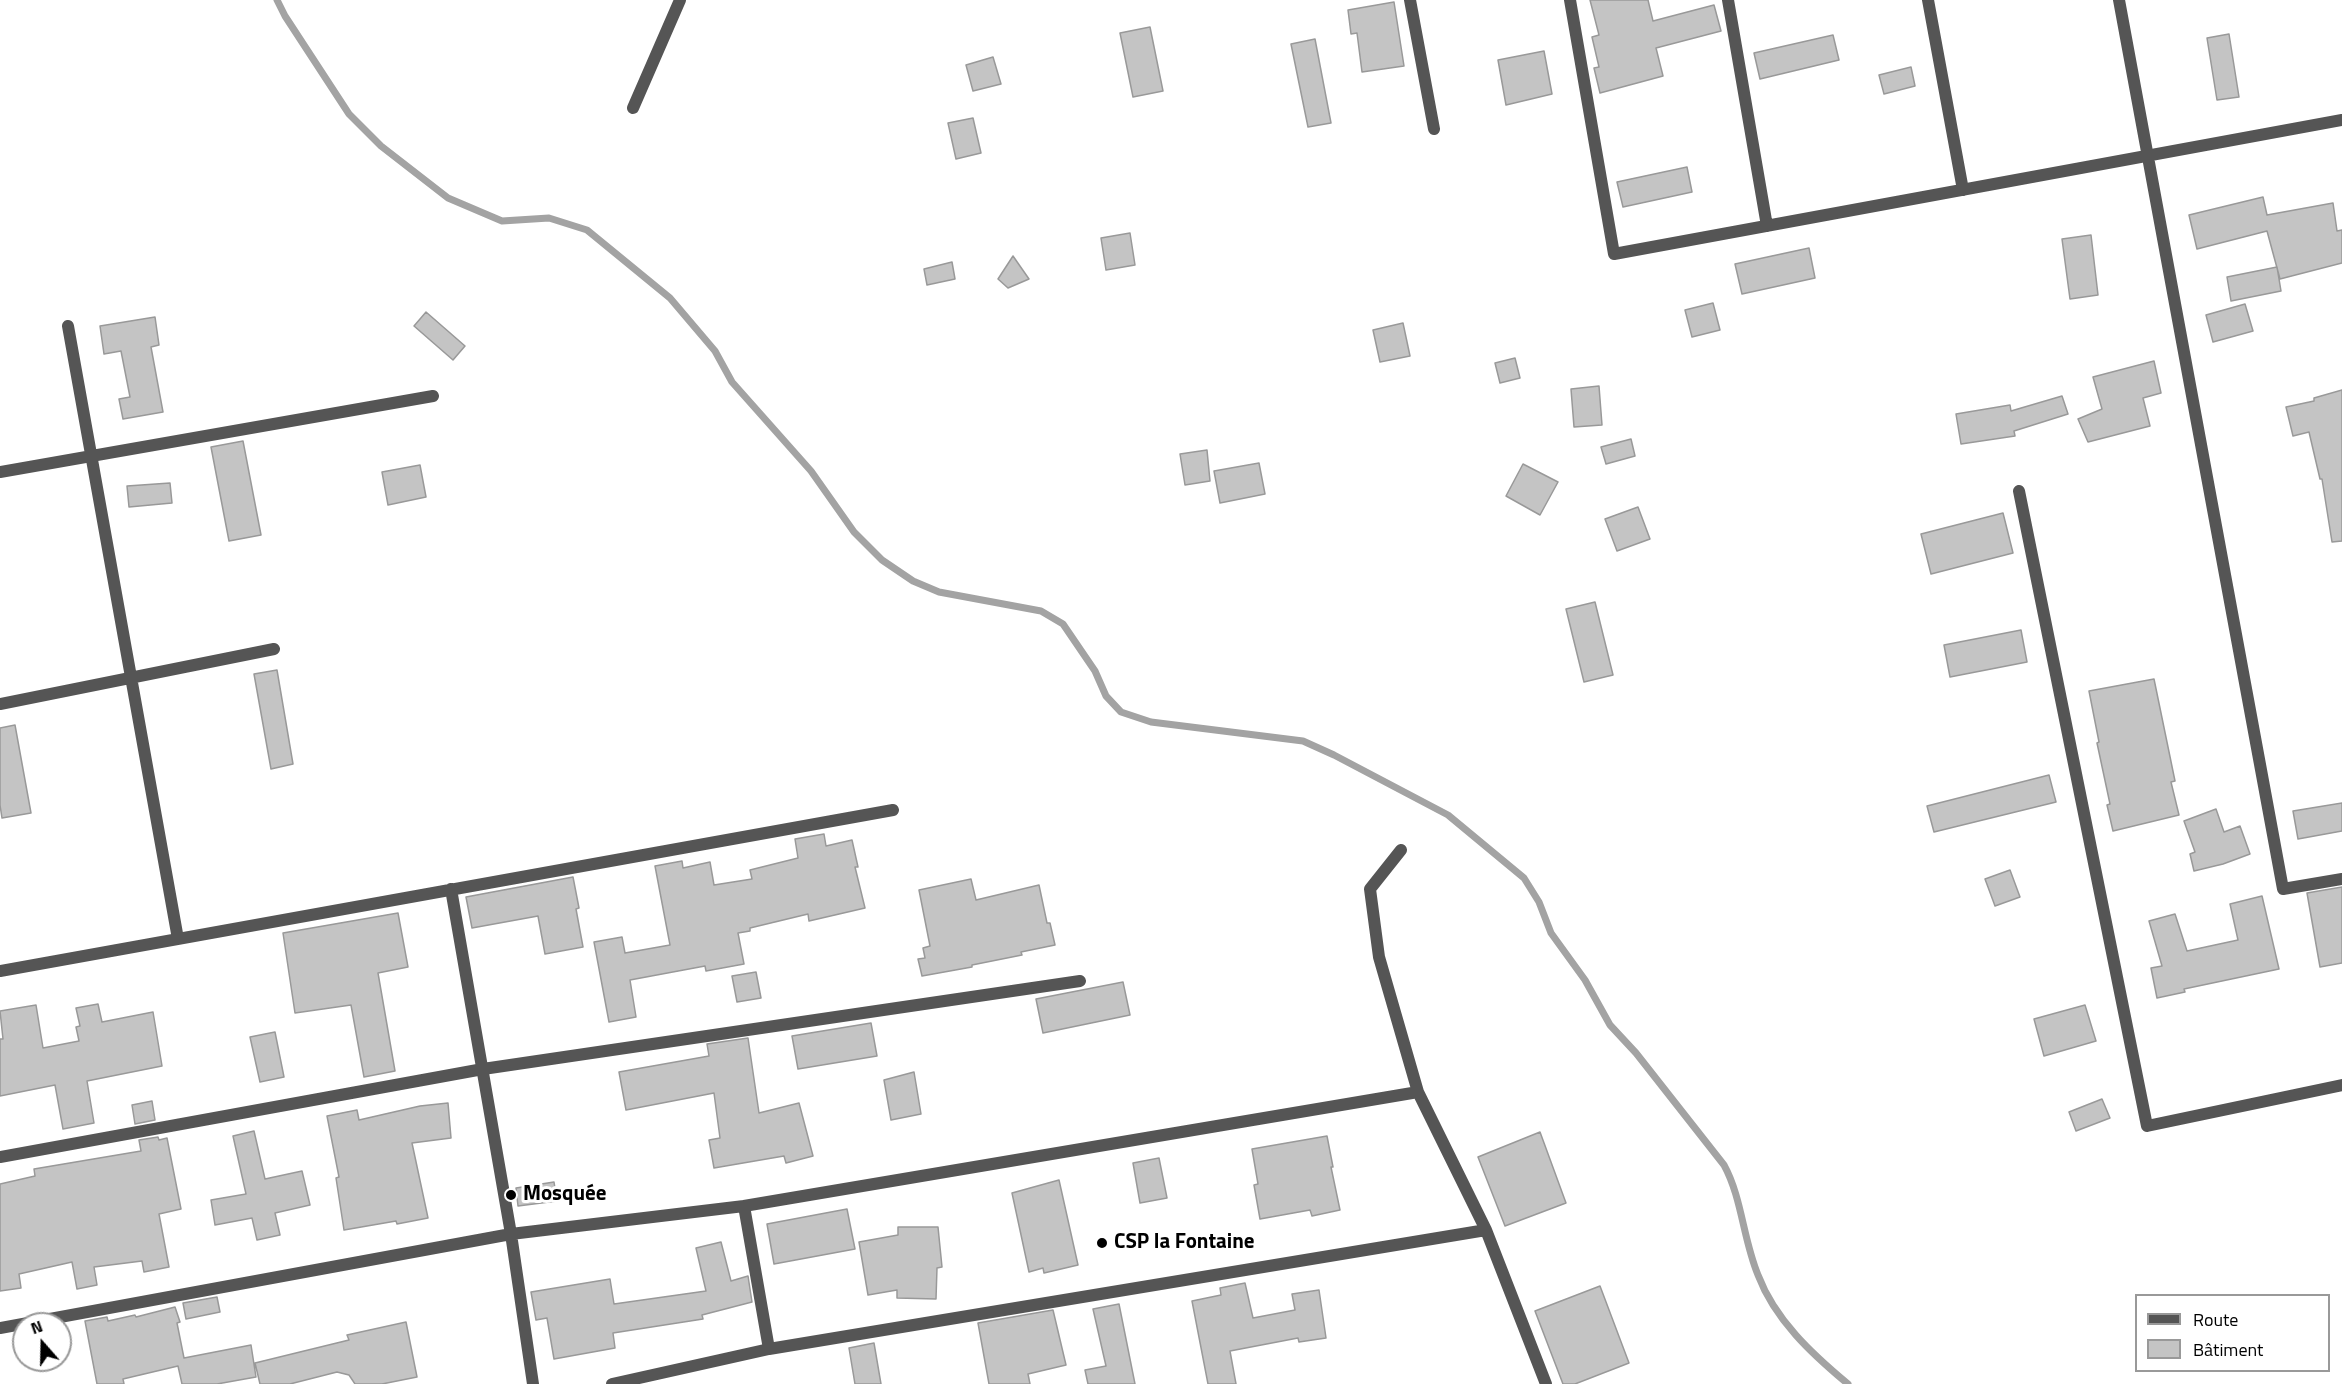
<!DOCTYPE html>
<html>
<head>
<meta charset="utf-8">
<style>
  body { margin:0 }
  #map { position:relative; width:2342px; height:1384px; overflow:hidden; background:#fff; font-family:"Titillium Web",sans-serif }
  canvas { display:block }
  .legend { position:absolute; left:2135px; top:1294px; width:195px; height:78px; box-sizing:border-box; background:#fff; border:2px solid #999; margin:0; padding:8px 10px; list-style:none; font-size:18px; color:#000 }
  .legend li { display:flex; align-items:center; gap:12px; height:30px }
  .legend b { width:30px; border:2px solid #999 }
  .north { position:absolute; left:12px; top:1312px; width:60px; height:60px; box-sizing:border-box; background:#fff; border:2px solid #999; border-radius:50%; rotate:340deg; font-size:16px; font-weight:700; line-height:24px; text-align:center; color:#000 }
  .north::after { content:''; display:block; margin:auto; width:21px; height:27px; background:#000; clip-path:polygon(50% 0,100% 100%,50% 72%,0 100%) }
</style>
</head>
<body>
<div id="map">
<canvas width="2342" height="1384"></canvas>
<ul class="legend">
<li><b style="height:8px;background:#555"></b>Route</li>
<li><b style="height:16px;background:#c4c4c4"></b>Bâtiment</li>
</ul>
<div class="north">N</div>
</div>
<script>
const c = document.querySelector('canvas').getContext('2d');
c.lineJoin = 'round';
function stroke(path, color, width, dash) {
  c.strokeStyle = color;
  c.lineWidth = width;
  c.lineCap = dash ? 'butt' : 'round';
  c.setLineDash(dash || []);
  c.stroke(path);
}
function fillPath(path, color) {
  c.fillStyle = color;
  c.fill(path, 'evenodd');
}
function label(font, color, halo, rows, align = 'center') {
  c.font = font + ' "Titillium Web",sans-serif';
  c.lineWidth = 6;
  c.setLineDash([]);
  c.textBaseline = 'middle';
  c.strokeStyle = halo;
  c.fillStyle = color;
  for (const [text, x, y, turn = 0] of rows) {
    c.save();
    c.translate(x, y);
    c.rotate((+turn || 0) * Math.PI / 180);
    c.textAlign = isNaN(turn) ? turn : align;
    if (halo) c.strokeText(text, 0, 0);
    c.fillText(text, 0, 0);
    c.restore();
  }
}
stroke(new Path2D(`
  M 277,0 L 285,16 L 349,114 L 381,146 L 448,198 L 502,221 L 549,218 L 587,230 L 670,298 L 715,351 L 732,382 L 811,471 L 854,532 L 882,560 L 913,581 L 939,592 L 1041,611 L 1063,624 L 1095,671 L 1106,696 L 1121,712 L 1151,722 L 1303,741 L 1334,755 L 1448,815 L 1524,878 L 1539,902 L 1551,933 L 1585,980 L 1610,1025 L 1636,1053 L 1724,1165 C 1742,1198 1743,1239 1758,1275 C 1775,1320 1812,1354 1848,1384`), '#a3a3a3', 7);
const building = new Path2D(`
  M 1590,0 L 1648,0 L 1653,21 L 1714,5 L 1721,31 L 1656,48 L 1663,76 L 1600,93 L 1594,68 L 1599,67 L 1592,37 L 1599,35 Z
  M 1394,2 L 1404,66 L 1362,72 L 1357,33 L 1351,34 L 1348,10 Z
  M 1150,27 L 1163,91 L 1133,97 L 1120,33 Z
  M 2229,34 L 2239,97 L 2217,100 L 2207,38 Z
  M 1833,35 L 1839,60 L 1760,79 L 1754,53 Z
  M 1315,39 L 1331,123 L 1308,127 L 1291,44 Z
  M 1544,51 L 1552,94 L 1506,105 L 1498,60 Z
  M 993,57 L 1001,84 L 973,91 L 966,65 Z
  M 1911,67 L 1915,86 L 1884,94 L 1879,75 Z
  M 973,118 L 981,153 L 956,159 L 948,123 Z
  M 1687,167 L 1692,192 L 1623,207 L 1617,182 Z
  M 2263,197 L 2267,215 L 2333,203 L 2337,231 L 2342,230 L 2342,263 L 2280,279 L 2267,231 L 2197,249 L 2189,215 Z
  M 1130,233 L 1135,265 L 1106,270 L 1101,238 Z
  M 2091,235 L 2098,295 L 2070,299 L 2062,239 Z
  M 1809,248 L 1815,278 L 1742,294 L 1735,264 Z
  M 1013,256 L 1029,279 L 1008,288 L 998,279 Z
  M 952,262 L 955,279 L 927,285 L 924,269 Z
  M 2277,267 L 2281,291 L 2231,301 L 2227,277 Z
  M 1713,303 L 1720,330 L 1692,337 L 1685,310 Z
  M 2245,304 L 2253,331 L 2213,342 L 2206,315 Z
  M 426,312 L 465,346 L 453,360 L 414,326 Z
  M 155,317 L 159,345 L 151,347 L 163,412 L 123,419 L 119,399 L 130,397 L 121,351 L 104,354 L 100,326 Z
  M 1403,323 L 1410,356 L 1380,362 L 1373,330 Z
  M 1515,358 L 1520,378 L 1500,383 L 1495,363 Z
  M 2154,361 L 2161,393 L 2143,398 L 2150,426 L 2088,442 L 2078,419 L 2102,409 L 2093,377 Z
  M 1599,386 L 1602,425 L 1574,427 L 1571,389 Z
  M 2342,390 L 2342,541 L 2332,542 L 2322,479 L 2320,479 L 2309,432 L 2293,436 L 2286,407 L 2314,401 L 2314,398 Z
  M 2062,396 L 2068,414 L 2014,431 L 2015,436 L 1961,444 L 1956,414 L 2010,405 L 2011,411 Z
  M 1631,439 L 1635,456 L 1606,464 L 1601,447 Z
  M 243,441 L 261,535 L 229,541 L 211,447 Z
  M 1207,450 L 1210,481 L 1185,485 L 1180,454 Z
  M 1259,463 L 1265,494 L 1220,503 L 1214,471 Z
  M 1523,464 L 1558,482 L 1540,515 L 1506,496 Z
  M 420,465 L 426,497 L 388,505 L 382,472 Z
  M 170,483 L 172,503 L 129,507 L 127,486 Z
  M 1638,507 L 1650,539 L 1617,551 L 1605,519 Z
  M 2003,513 L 2013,553 L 1931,574 L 1921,534 Z
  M 1595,602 L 1613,675 L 1584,682 L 1566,609 Z
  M 2021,630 L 2027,662 L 1950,677 L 1944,645 Z
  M 277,670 L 293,764 L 271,769 L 254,674 Z
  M 2154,679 L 2175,781 L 2171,782 L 2179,815 L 2113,831 L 2107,805 L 2110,804 L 2097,743 L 2099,742 L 2089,691 Z
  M 15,725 L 31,813 L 2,818 L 0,805 L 0,728 Z
  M 2049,775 L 2056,802 L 1934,832 L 1927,806 Z
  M 2342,803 L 2342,831 L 2298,839 L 2293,811 Z
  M 2216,809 L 2224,832 L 2240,826 L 2250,854 L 2223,864 L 2194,871 L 2190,854 L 2195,852 L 2184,821 Z
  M 824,834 L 826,846 L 852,840 L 858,867 L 855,867 L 865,908 L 809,921 L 808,914 L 750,928 L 750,931 L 738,933 L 744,964 L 706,971 L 705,966 L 630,980 L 636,1017 L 609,1022 L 594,942 L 622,937 L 625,953 L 670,945 L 655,866 L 682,861 L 683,868 L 710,862 L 714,885 L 752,879 L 750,870 L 798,858 L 795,839 Z
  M 2010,870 L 2020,897 L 1995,906 L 1985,879 Z
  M 573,877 L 579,908 L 576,909 L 583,947 L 545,954 L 538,916 L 472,928 L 466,897 Z
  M 971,879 L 976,900 L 1039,885 L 1047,923 L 1050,923 L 1055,945 L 1021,952 L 1022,955 L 972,965 L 972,967 L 922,976 L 918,959 L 925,958 L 923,948 L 930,946 L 919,890 Z
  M 2342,887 L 2342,963 L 2320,967 L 2307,893 Z
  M 2262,896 L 2279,969 L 2184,989 L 2185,992 L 2157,998 L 2151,968 L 2162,966 L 2149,921 L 2175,914 L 2187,951 L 2238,940 L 2230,904 Z
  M 398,913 L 408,967 L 378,973 L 395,1071 L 364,1077 L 351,1005 L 295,1013 L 283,933 Z
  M 756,972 L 761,998 L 737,1002 L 732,976 Z
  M 1123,982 L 1130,1015 L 1043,1033 L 1036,999 Z
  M 98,1004 L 102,1022 L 153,1012 L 162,1066 L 87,1081 L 94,1123 L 63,1129 L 55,1085 L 0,1096 L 0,1039 L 3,1039 L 0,1011 L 36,1005 L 43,1048 L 79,1041 L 76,1027 L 80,1026 L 76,1008 Z
  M 2085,1005 L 2096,1041 L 2044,1056 L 2034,1019 Z
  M 871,1023 L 877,1056 L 798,1069 L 792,1036 Z
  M 275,1032 L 284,1077 L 260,1082 L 250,1037 Z
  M 748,1038 L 759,1113 L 799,1103 L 813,1156 L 786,1163 L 784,1156 L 714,1168 L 709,1140 L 720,1138 L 714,1093 L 626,1110 L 619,1072 L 709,1056 L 707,1044 Z
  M 914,1072 L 921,1114 L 891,1120 L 884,1080 Z
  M 2102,1099 L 2110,1118 L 2076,1131 L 2069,1112 Z
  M 152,1101 L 155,1120 L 135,1124 L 132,1105 Z
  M 448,1103 L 451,1138 L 412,1143 L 428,1218 L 397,1224 L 396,1221 L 344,1230 L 336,1178 L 339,1177 L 327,1116 L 357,1110 L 359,1120 L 420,1106 Z
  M 254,1131 L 265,1179 L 302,1171 L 310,1205 L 275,1213 L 280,1235 L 257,1240 L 252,1218 L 215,1225 L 211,1200 L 246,1194 L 233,1136 Z
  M 1540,1132 L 1566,1203 L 1505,1226 L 1478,1157 Z
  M 1327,1136 L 1333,1167 L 1331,1167 L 1340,1210 L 1312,1216 L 1310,1210 L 1260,1219 L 1254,1185 L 1258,1184 L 1252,1149 Z
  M 158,1137 L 159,1140 L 167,1138 L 181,1209 L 159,1214 L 169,1267 L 144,1272 L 142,1261 L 94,1267 L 97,1285 L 77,1289 L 72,1262 L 19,1274 L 21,1288 L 0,1291 L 0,1184 L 35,1176 L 34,1169 L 141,1151 L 139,1140 Z
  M 1159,1158 L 1167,1198 L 1140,1203 L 1133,1163 Z
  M 1059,1180 L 1078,1265 L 1044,1273 L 1043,1268 L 1029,1272 L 1012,1193 Z
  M 554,1182 L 557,1201 L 518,1206 L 516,1188 Z
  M 847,1209 L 855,1249 L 774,1264 L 767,1224 Z
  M 898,1227 L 938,1227 L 942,1267 L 937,1268 L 936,1299 L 897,1298 L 897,1290 L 868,1295 L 859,1242 L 898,1235 Z
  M 721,1242 L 731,1281 L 748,1276 L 752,1302 L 702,1315 L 703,1319 L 613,1333 L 615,1348 L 554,1359 L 547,1318 L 536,1320 L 531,1292 L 610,1279 L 614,1304 L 706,1291 L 696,1248 Z
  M 1245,1283 L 1253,1318 L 1295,1310 L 1292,1294 L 1319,1290 L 1326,1338 L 1299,1342 L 1298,1338 L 1230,1351 L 1236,1384 L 1208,1384 L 1192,1301 L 1221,1295 L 1220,1288 Z
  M 1600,1286 L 1629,1363 L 1575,1384 L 1563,1384 L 1535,1311 Z
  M 217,1297 L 220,1312 L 186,1319 L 183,1303 Z
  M 1119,1304 L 1135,1384 L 1088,1384 L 1085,1370 L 1106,1366 L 1093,1309 Z
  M 175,1307 L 180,1322 L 177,1323 L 184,1358 L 251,1345 L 256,1377 L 217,1384 L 182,1384 L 178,1366 L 123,1379 L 124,1384 L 97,1384 L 85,1321 L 107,1317 L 108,1321 L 135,1315 L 136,1317 Z
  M 1053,1310 L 1066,1365 L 1028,1374 L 1030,1384 L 989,1384 L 978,1323 Z
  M 406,1322 L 417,1377 L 382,1384 L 355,1384 L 349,1375 L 337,1372 L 290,1384 L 260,1384 L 255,1363 L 349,1340 L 347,1335 Z
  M 874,1343 L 881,1384 L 855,1384 L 849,1348 Z`);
fillPath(building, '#c4c4c4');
stroke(building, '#999', 1.5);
stroke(new Path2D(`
  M 1410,0 L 1434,129
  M 1570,0 L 1614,254 L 2342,120
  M 1728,0 L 1767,226
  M 1928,0 L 1963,190
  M 2119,0 L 2283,889 L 2342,879
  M 633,108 L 680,0
  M 68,326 L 178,939
  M 0,472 L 433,396
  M 2019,491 L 2147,1126 L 2342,1085
  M 0,704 L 274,649
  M 1401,850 L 1370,889 L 1379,957 L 1418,1092 L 1486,1230 L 1546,1384
  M 451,889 L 511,1234 L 533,1384
  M 0,971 L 893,810
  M 0,1157 L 483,1069 L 1080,981
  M 744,1206 L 769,1349
  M 0,1328 L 511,1234 L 744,1206 L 1418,1092
  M 612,1384 L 769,1349 L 1486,1230`), '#555', 12);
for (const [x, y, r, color] of [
  [511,1195,6,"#000"],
  [1102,1243,6,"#000"]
]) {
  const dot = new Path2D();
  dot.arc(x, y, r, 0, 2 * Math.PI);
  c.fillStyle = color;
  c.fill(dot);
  stroke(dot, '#fff', 2);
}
label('bold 21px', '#000', '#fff', [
  ["Mosquée",523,1195],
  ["CSP la Fontaine",1114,1243]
], 'left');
</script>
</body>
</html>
